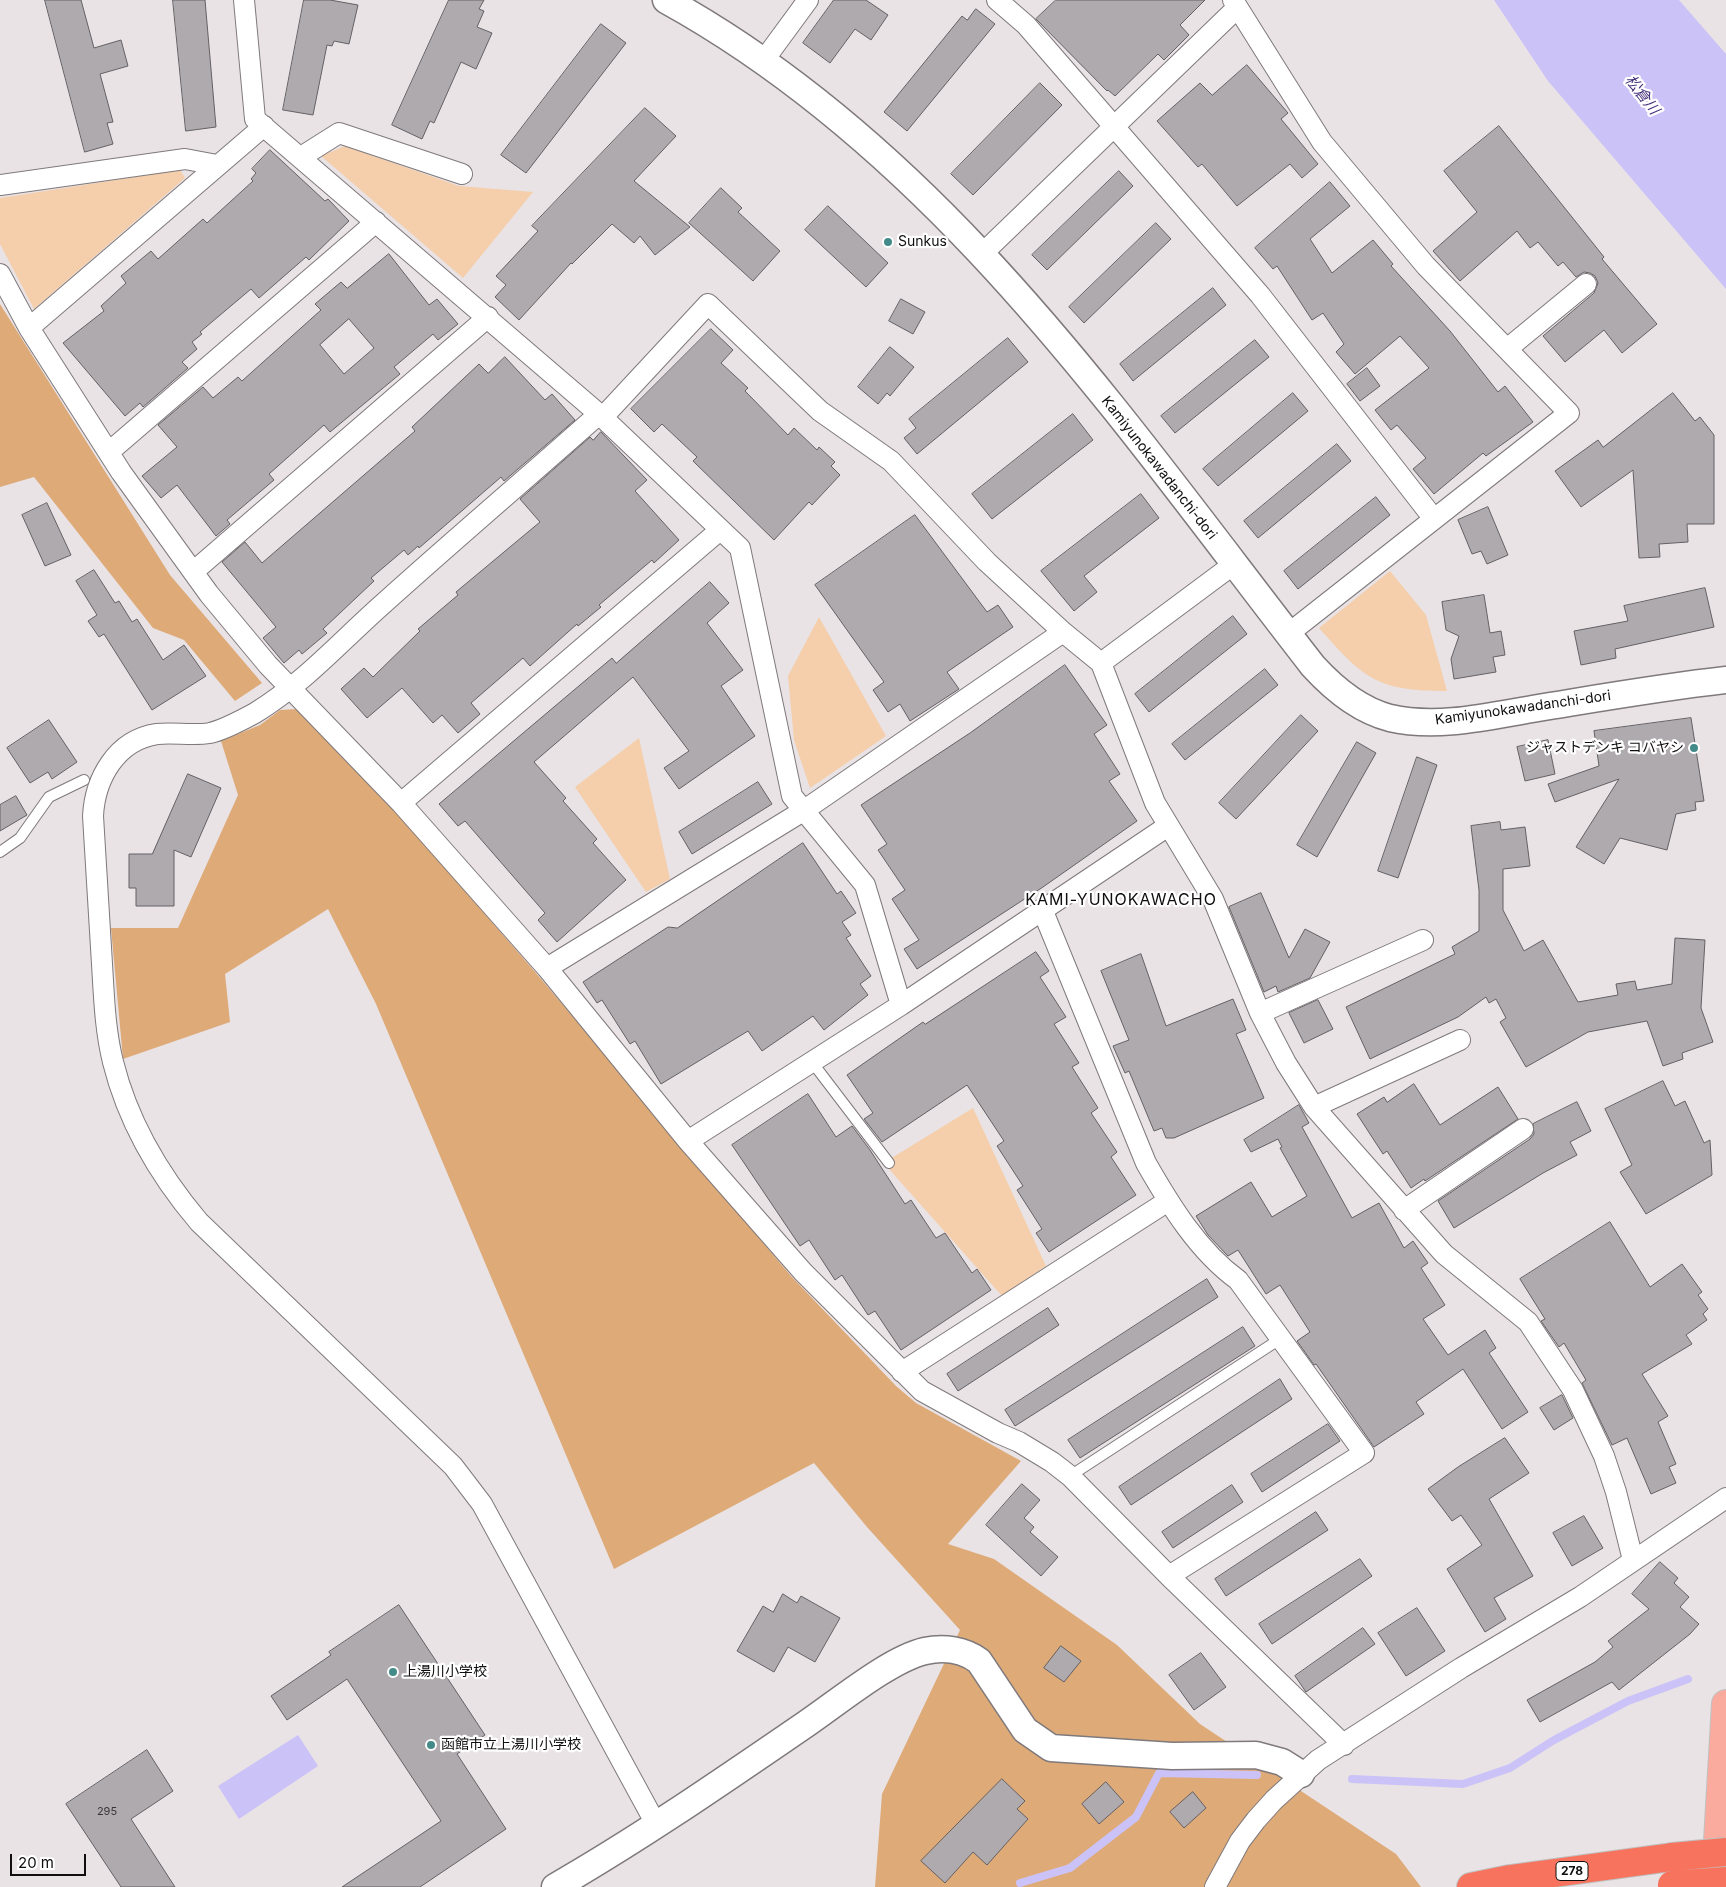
<!DOCTYPE html>
<html>
<head>
<meta charset="utf-8">
<style>
  body { margin:0 }
  #map { position:relative; width:1726px; height:1887px; overflow:hidden; background:#e9e3e5; font-family:Inter,sans-serif }
  canvas { display:block }
  .scale { position:absolute; left:10px; top:1854px; width:76px; height:22px; box-sizing:border-box; border:2px solid #100e0e; border-top:0; padding-left:6px; font-size:15px; line-height:18px; white-space:nowrap; color:#100e0e; -webkit-text-stroke:4px #fff; paint-order:stroke }
</style>
</head>
<body>
<div id="map">
<canvas width="1726" height="1887"></canvas>
<div class="scale">20 m</div>
</div>
<script>
const c = document.querySelector('canvas').getContext('2d');
c.lineJoin = 'round';
function fillPath(path, color) {
  c.fillStyle = color;
  c.fill(path, 'evenodd');
}
function stroke(path, color, width, dash) {
  c.strokeStyle = color;
  c.lineWidth = width;
  c.lineCap = dash ? 'butt' : 'round';
  c.setLineDash(dash || []);
  c.stroke(path);
}
function label(font, color, halo, rows, align = 'center') {
  c.font = font + ' Inter,"Noto Sans JP",sans-serif';
  c.lineWidth = 4.5;
  c.setLineDash([]);
  c.textBaseline = 'middle';
  c.strokeStyle = halo;
  c.fillStyle = color;
  for (const [text, x, y, turn = 0] of rows) {
    c.save();
    c.translate(x, y);
    c.rotate((+turn || 0) * Math.PI / 180);
    c.textAlign = isNaN(turn) ? turn : align;
    if (halo) c.strokeText(text, 0, 0);
    c.fillText(text, 0, 0);
    c.restore();
  }
}
fillPath(new Path2D(`
  M 345,146 L 459,186 L 533,192 L 463,278 L 321,156 Z
  M 180,170 L 185,178 L 34,309 L 0,244 L 0,198 Z
  M 1390,571 L 1426,615 L 1447,691 C 1377,691 1364,679 1319,628 Z
  M 819,617 L 886,736 L 810,788 L 794,740 L 788,676 Z
  M 639,738 L 670,879 L 646,892 L 575,787 Z
  M 973,1108 L 1046,1266 L 1002,1296 L 888,1168 L 890,1159 Z`), '#f5ceab');
fillPath(new Path2D(`
  M 0,304 L 170,575 L 262,683 L 235,701 L 184,640 L 153,628 L 34,477 L 0,487 Z
  M 297,709 L 394,809 L 536,973 L 791,1276 L 896,1386 L 916,1403 L 1021,1461 L 948,1544 L 994,1559 L 1117,1645 L 1200,1724 L 1396,1854 L 1421,1887 L 875,1887 L 882,1794 L 960,1630 L 867,1527 L 814,1463 L 614,1569 L 376,1004 L 328,909 L 225,974 L 230,1022 L 123,1059 L 111,928 L 178,928 L 238,795 L 221,741 L 260,725 L 280,710 Z`), '#deaa78');
fillPath(new Path2D(`
  M 1494,0 L 1679,0 L 1726,54 L 1726,289 L 1548,81 Z
  M 298,1735 L 318,1766 L 239,1819 L 218,1786 Z`), '#cbc3f7');
stroke(new Path2D(`
  M 1352,1779 L 1463,1784 L 1510,1768 L 1554,1740 L 1628,1701 L 1688,1679
  M 1020,1883 L 1070,1868 L 1136,1817 L 1159,1773 L 1257,1775`), '#cbc3f7', 8);
const building = new Path2D(`
  M 45,0 L 81,0 L 94,48 L 121,40 L 128,66 L 100,74 L 113,122 L 107,123 L 113,144 L 85,152 Z
  M 173,0 L 205,0 L 216,127 L 186,131 Z
  M 304,0 L 330,0 L 358,5 L 349,44 L 334,41 L 332,46 L 327,45 L 313,115 L 283,110 Z
  M 449,0 L 484,0 L 479,9 L 484,11 L 477,27 L 492,33 L 476,69 L 461,62 L 434,123 L 430,121 L 422,139 L 392,125 Z
  M 834,0 L 866,0 L 888,15 L 871,40 L 855,29 L 830,63 L 803,43 Z
  M 1056,0 L 1205,0 L 1180,25 L 1189,35 L 1164,60 L 1158,54 L 1115,96 L 1108,90 L 1107,91 L 1036,19 Z
  M 976,9 L 995,24 L 907,131 L 884,112 L 962,16 L 967,20 Z
  M 601,24 L 626,43 L 526,173 L 501,155 Z
  M 1247,65 L 1288,113 L 1281,119 L 1318,164 L 1302,178 L 1290,164 L 1237,206 L 1202,164 L 1198,167 L 1157,121 L 1200,83 L 1212,95 Z
  M 1040,83 L 1062,105 L 973,195 L 951,174 Z
  M 645,108 L 676,136 L 634,181 L 690,227 L 655,255 L 640,236 L 634,243 L 612,224 L 572,264 L 571,263 L 519,320 L 495,297 L 506,285 L 496,276 L 538,231 L 532,226 Z
  M 1499,126 L 1604,257 L 1602,259 L 1657,324 L 1622,353 L 1604,330 L 1565,362 L 1543,336 L 1594,293 L 1598,283 L 1595,276 L 1590,273 L 1584,272 L 1576,277 L 1563,262 L 1558,266 L 1538,242 L 1530,248 L 1517,231 L 1460,281 L 1433,251 L 1477,212 L 1444,171 Z
  M 270,150 L 325,201 L 328,199 L 349,221 L 309,260 L 306,257 L 259,298 L 251,289 L 200,332 L 202,334 L 192,342 L 197,349 L 182,362 L 188,368 L 143,407 L 140,403 L 125,416 L 63,343 L 104,311 L 101,306 L 126,283 L 121,276 L 151,251 L 158,259 L 203,219 L 207,223 L 253,181 L 251,179 L 256,173 L 252,169 Z
  M 1119,171 L 1133,186 L 1047,270 L 1032,255 Z
  M 1330,182 L 1350,206 L 1310,239 L 1332,273 L 1373,240 L 1393,264 L 1391,266 L 1450,331 L 1498,392 L 1505,386 L 1533,422 L 1486,456 L 1483,453 L 1434,494 L 1413,469 L 1426,458 L 1397,425 L 1391,430 L 1375,410 L 1429,368 L 1400,336 L 1355,374 L 1336,352 L 1344,344 L 1323,313 L 1312,320 L 1277,266 L 1273,269 L 1255,248 Z
  M 721,188 L 742,208 L 738,212 L 780,251 L 753,281 L 689,223 Z
  M 828,206 L 888,263 L 866,287 L 805,230 Z
  M 1156,223 L 1171,239 L 1084,323 L 1069,307 Z
  M 389,254 L 429,305 L 437,299 L 458,324 L 438,340 L 433,334 L 394,367 L 400,374 L 330,432 L 324,425 L 269,474 L 274,480 L 227,520 L 230,524 L 216,536 L 177,485 L 161,498 L 142,476 L 177,447 L 158,425 L 203,387 L 213,398 L 238,377 L 242,381 L 321,310 L 315,304 L 341,282 L 347,288 ZM 349,319 L 374,348 L 344,374 L 320,345 Z
  M 1213,288 L 1226,305 L 1133,381 L 1120,364 Z
  M 901,299 L 925,312 L 913,334 L 889,321 Z
  M 711,329 L 733,350 L 721,363 L 748,388 L 745,391 L 788,435 L 794,428 L 817,450 L 819,447 L 835,462 L 831,466 L 840,475 L 812,505 L 809,502 L 774,540 L 693,461 L 697,457 L 662,424 L 654,432 L 631,409 Z
  M 1008,338 L 1028,362 L 917,454 L 904,438 L 916,428 L 909,419 Z
  M 1255,340 L 1269,357 L 1175,433 L 1161,416 Z
  M 890,347 L 914,367 L 890,396 L 887,393 L 878,404 L 858,387 Z
  M 505,357 L 545,400 L 552,394 L 575,420 L 504,481 L 501,477 L 419,548 L 418,546 L 408,555 L 404,550 L 371,578 L 374,581 L 323,629 L 327,633 L 302,654 L 299,650 L 284,663 L 263,638 L 276,627 L 222,562 L 245,542 L 262,563 L 415,431 L 412,427 L 479,364 L 488,373 Z
  M 1367,368 L 1380,386 L 1360,401 L 1347,384 Z
  M 1293,393 L 1308,411 L 1218,486 L 1203,469 Z
  M 1673,393 L 1695,421 L 1700,417 L 1714,435 L 1714,524 L 1687,524 L 1688,542 L 1659,544 L 1660,557 L 1639,558 L 1633,470 L 1581,507 L 1555,471 L 1598,440 L 1603,447 Z
  M 1073,414 L 1093,440 L 992,519 L 972,494 Z
  M 601,432 L 647,480 L 635,491 L 679,540 L 654,563 L 652,560 L 599,605 L 601,607 L 578,626 L 577,624 L 530,666 L 523,658 L 471,703 L 480,714 L 458,733 L 442,715 L 433,723 L 402,688 L 367,718 L 341,689 L 364,668 L 373,677 L 420,631 L 418,629 L 458,595 L 456,592 L 540,522 L 520,499 L 590,437 L 593,440 Z
  M 1337,444 L 1351,461 L 1258,538 L 1244,521 Z
  M 1141,494 L 1159,518 L 1084,576 L 1097,592 L 1074,611 L 1041,571 Z
  M 1376,497 L 1390,515 L 1298,589 L 1284,571 Z
  M 47,503 L 71,555 L 45,566 L 22,515 Z
  M 1488,507 L 1508,555 L 1487,564 L 1481,551 L 1472,554 L 1458,520 Z
  M 915,515 L 987,612 L 998,605 L 1013,627 L 947,672 L 959,689 L 910,721 L 900,704 L 888,712 L 873,690 L 884,682 L 815,585 Z
  M 94,570 L 115,603 L 119,601 L 132,622 L 137,619 L 163,660 L 184,645 L 206,676 L 152,710 L 104,634 L 99,637 L 88,621 L 97,615 L 76,581 Z
  M 710,582 L 729,603 L 707,623 L 743,670 L 721,686 L 755,736 L 679,789 L 664,768 L 689,751 L 633,677 L 534,762 L 566,798 L 563,801 L 597,839 L 593,843 L 626,880 L 557,942 L 538,920 L 545,913 L 465,821 L 458,826 L 439,804 L 612,658 L 616,663 Z
  M 1705,588 L 1714,627 L 1615,649 L 1616,658 L 1581,665 L 1574,631 L 1628,621 L 1624,606 Z
  M 1484,595 L 1490,633 L 1501,631 L 1505,655 L 1493,657 L 1496,672 L 1454,679 L 1451,659 L 1459,636 L 1446,630 L 1442,602 Z
  M 1233,616 L 1247,634 L 1149,712 L 1135,694 Z
  M 1065,665 L 1107,725 L 1094,734 L 1120,774 L 1109,781 L 1137,821 L 1043,887 L 917,969 L 904,949 L 919,940 L 892,899 L 905,890 L 878,850 L 887,844 L 861,805 L 970,733 Z
  M 1265,669 L 1278,685 L 1185,760 L 1172,744 Z
  M 1301,715 L 1318,731 L 1236,819 L 1219,803 Z
  M 1691,718 L 1704,801 L 1695,802 L 1696,810 L 1676,814 L 1667,850 L 1620,838 L 1604,864 L 1576,847 L 1619,779 L 1555,802 L 1548,784 L 1599,766 L 1594,731 Z
  M 49,720 L 77,762 L 52,779 L 48,772 L 30,783 L 7,748 Z
  M 1548,740 L 1555,774 L 1525,781 L 1517,747 Z
  M 1357,742 L 1376,753 L 1317,857 L 1297,845 Z
  M 1417,757 L 1437,765 L 1398,878 L 1378,871 Z
  M 188,774 L 221,788 L 191,857 L 174,850 L 174,906 L 136,906 L 136,888 L 129,888 L 129,854 L 152,854 Z
  M 758,782 L 772,804 L 692,854 L 679,832 Z
  M 16,796 L 27,815 L 0,831 L 0,805 Z
  M 1500,822 L 1501,830 L 1525,827 L 1530,866 L 1503,869 L 1503,910 L 1524,951 L 1543,940 L 1578,1002 L 1618,995 L 1616,984 L 1635,981 L 1637,990 L 1672,984 L 1675,938 L 1705,940 L 1701,1008 L 1713,1042 L 1682,1053 L 1683,1059 L 1663,1066 L 1647,1021 L 1588,1032 L 1526,1067 L 1500,1022 L 1506,1018 L 1496,999 L 1489,1003 L 1486,997 L 1458,1017 L 1370,1059 L 1346,1007 L 1455,954 L 1452,947 L 1479,931 L 1479,890 L 1471,826 Z
  M 803,843 L 837,894 L 841,891 L 856,913 L 842,922 L 851,935 L 846,938 L 871,976 L 860,984 L 868,995 L 824,1030 L 813,1016 L 762,1051 L 748,1031 L 661,1084 L 635,1041 L 630,1044 L 602,1000 L 597,1003 L 583,982 L 668,927 L 677,928 Z
  M 1261,893 L 1289,958 L 1305,929 L 1330,942 L 1310,978 L 1278,992 L 1276,986 L 1264,992 L 1229,907 Z
  M 1036,952 L 1049,971 L 1040,977 L 1066,1017 L 1054,1024 L 1079,1063 L 1072,1067 L 1098,1108 L 1091,1113 L 1117,1152 L 1111,1157 L 1136,1195 L 1049,1252 L 1036,1233 L 1042,1229 L 1017,1190 L 1023,1186 L 997,1146 L 1004,1141 L 967,1085 L 882,1142 L 864,1119 L 873,1113 L 847,1075 L 923,1022 L 925,1024 Z
  M 1141,954 L 1166,1026 L 1233,999 L 1246,1030 L 1236,1034 L 1264,1098 L 1174,1138 L 1166,1138 L 1162,1128 L 1154,1131 L 1129,1071 L 1125,1073 L 1113,1046 L 1129,1040 L 1101,971 Z
  M 1318,1000 L 1333,1029 L 1304,1043 L 1289,1013 Z
  M 1663,1081 L 1675,1106 L 1685,1101 L 1704,1143 L 1710,1140 L 1712,1175 L 1646,1214 L 1620,1172 L 1632,1165 L 1605,1109 Z
  M 1414,1084 L 1440,1125 L 1498,1087 L 1518,1119 L 1425,1181 L 1424,1179 L 1411,1188 L 1387,1151 L 1383,1154 L 1357,1114 L 1384,1097 L 1387,1102 Z
  M 808,1094 L 836,1137 L 852,1126 L 870,1150 L 905,1204 L 911,1200 L 936,1238 L 945,1233 L 972,1273 L 977,1269 L 991,1290 L 901,1350 L 875,1311 L 868,1315 L 842,1275 L 835,1280 L 809,1240 L 800,1246 L 732,1145 Z
  M 1577,1102 L 1591,1131 L 1570,1142 L 1577,1155 L 1543,1173 L 1454,1228 L 1438,1201 L 1530,1139 L 1534,1134 L 1533,1124 Z
  M 1299,1105 L 1309,1123 L 1302,1127 L 1352,1218 L 1379,1203 L 1404,1248 L 1413,1241 L 1428,1263 L 1421,1268 L 1445,1305 L 1423,1319 L 1448,1355 L 1485,1330 L 1496,1348 L 1489,1353 L 1528,1412 L 1502,1429 L 1463,1369 L 1416,1402 L 1424,1414 L 1374,1447 L 1316,1364 L 1314,1365 L 1297,1341 L 1310,1332 L 1280,1285 L 1266,1294 L 1238,1250 L 1228,1256 L 1208,1235 L 1196,1216 L 1251,1182 L 1272,1217 L 1307,1196 L 1280,1148 L 1282,1147 L 1278,1139 L 1251,1152 L 1244,1140 Z
  M 1610,1222 L 1650,1287 L 1682,1264 L 1702,1292 L 1698,1295 L 1708,1309 L 1703,1314 L 1707,1320 L 1686,1335 L 1692,1344 L 1642,1374 L 1668,1416 L 1658,1422 L 1676,1464 L 1669,1467 L 1676,1483 L 1651,1494 L 1627,1438 L 1612,1445 L 1582,1383 L 1586,1380 L 1564,1343 L 1559,1347 L 1541,1321 L 1545,1319 L 1520,1279 Z
  M 1207,1279 L 1218,1297 L 1015,1426 L 1005,1410 Z
  M 1048,1308 L 1059,1325 L 958,1391 L 947,1374 Z
  M 1243,1327 L 1255,1346 L 1080,1458 L 1068,1440 Z
  M 1280,1379 L 1292,1399 L 1131,1505 L 1119,1487 Z
  M 1562,1395 L 1573,1418 L 1554,1430 L 1540,1408 Z
  M 1328,1424 L 1340,1441 L 1262,1492 L 1251,1474 Z
  M 1505,1438 L 1529,1473 L 1489,1499 L 1533,1576 L 1494,1598 L 1506,1619 L 1485,1632 L 1447,1569 L 1482,1545 L 1461,1515 L 1452,1521 L 1428,1489 L 1458,1467 Z
  M 1022,1484 L 1040,1500 L 1024,1518 L 1034,1527 L 1030,1532 L 1058,1557 L 1041,1576 L 986,1525 Z
  M 1232,1485 L 1243,1502 L 1173,1548 L 1162,1532 Z
  M 1316,1512 L 1328,1530 L 1226,1596 L 1215,1579 Z
  M 1584,1516 L 1603,1548 L 1572,1566 L 1553,1533 Z
  M 1360,1559 L 1372,1576 L 1272,1644 L 1259,1624 Z
  M 1660,1562 L 1678,1578 L 1674,1583 L 1689,1597 L 1680,1607 L 1699,1624 L 1690,1634 L 1619,1690 L 1612,1682 L 1540,1722 L 1527,1700 L 1595,1662 L 1613,1647 L 1608,1641 L 1649,1609 L 1632,1594 Z
  M 783,1594 L 797,1603 L 801,1596 L 840,1618 L 815,1662 L 788,1647 L 774,1672 L 737,1651 L 763,1606 L 773,1612 Z
  M 399,1605 L 485,1735 L 457,1754 L 506,1829 L 420,1887 L 342,1887 L 441,1821 L 347,1679 L 287,1720 L 271,1696 L 331,1655 L 329,1652 Z
  M 1417,1608 L 1445,1651 L 1406,1676 L 1378,1633 Z
  M 1363,1628 L 1375,1644 L 1306,1692 L 1295,1676 Z
  M 1061,1646 L 1081,1661 L 1064,1682 L 1044,1668 Z
  M 1201,1653 L 1226,1687 L 1194,1710 L 1169,1675 Z
  M 147,1750 L 173,1791 L 131,1819 L 175,1887 L 121,1887 L 66,1804 Z
  M 1002,1779 L 1025,1801 L 1017,1809 L 1028,1819 L 987,1865 L 973,1852 L 945,1883 L 921,1861 Z
  M 1106,1782 L 1124,1802 L 1099,1824 L 1082,1804 Z
  M 1193,1792 L 1206,1808 L 1184,1828 L 1170,1812 Z`);
fillPath(building, '#aeaaae');
stroke(building, '#646064', 1);
const service = new Path2D(`
  M 0,852 L 20,838 L 49,797 L 84,780
  M 812,1062 L 889,1163
  M 1070,1476 L 1280,1339`);
const minor = new Path2D(`
  M 244,0 L 255,119 L 599,414 L 740,548 L 792,796 L 865,885 L 901,1005
  M 997,0 L 1026,25 L 1260,295 L 1434,519
  M 1233,0 L 1322,142 L 1426,266 L 1569,413 L 1288,634
  M 764,60 L 808,0
  M 264,126 L 29,328 L 121,472 L 209,594 L 268,665 L 401,803 L 547,968 L 688,1141 L 803,1272 L 922,1391 L 998,1433 L 1019,1442 L 1052,1462 L 1070,1476 L 1169,1576 L 1344,1745
  M 301,157 L 339,133 L 462,174
  M 0,185 L 185,159 L 217,165
  M 982,254 L 1237,8
  M 0,274 L 29,328
  M 1507,349 L 1586,284
  M 599,414 C 528,477 455,539 384,603 C 342,640 303,684 255,713 C 242,720 224,730 210,733 C 192,736 174,732 157,734 C 116,740 95,779 93,816 C 96,865 99,915 102,964 C 104,997 105,1030 113,1062 C 128,1122 160,1176 199,1222 L 453,1466 L 482,1504 L 657,1826
  M 603,417 L 708,304 L 820,411 L 891,461 L 987,562 L 1063,632 L 1101,663 L 1155,803 L 1213,899 L 1260,1013 L 1286,1063 L 1314,1107 L 1444,1254 L 1528,1322 L 1573,1390 L 1604,1456 L 1616,1492 L 1633,1560
  M 109,452 L 376,222
  M 193,572 L 488,317
  M 1101,663 L 1234,564
  M 401,803 L 720,530
  M 1042,909 L 1146,1163 C 1170,1205 1198,1251 1238,1280 L 1364,1453 L 1169,1576
  M 547,968 L 803,811 L 1063,632
  M 1260,1013 L 1423,940
  M 1314,1107 L 1460,1040
  M 688,1141 L 901,1005 L 1168,826
  M 1404,1210 L 1523,1129
  M 902,1372 L 1168,1201
  M 1215,1887 L 1240,1841 L 1256,1820 L 1274,1800 L 1318,1760 L 1461,1668 L 1580,1597 L 1726,1498`);
const tertiary = new Path2D(`
  M 666,0 C 943,153 1123,422 1313,666 C 1334,689 1359,710 1390,718 C 1438,729 1490,716 1538,708 C 1600,698 1663,687 1726,680
  M 555,1887 C 642,1837 724,1780 806,1724 C 837,1703 890,1659 925,1651 C 944,1647 964,1650 979,1661 L 1025,1730 L 1051,1748 L 1172,1756 L 1256,1755 L 1282,1762 L 1301,1774`);
const primary = new Path2D(`
  M 1716,1875 L 1726,1704`);
const motorway = new Path2D(`
  M 1471,1887 L 1510,1879 L 1672,1857`);
stroke(service, '#7f797b', 12);
stroke(minor, '#7f797b', 22);
stroke(tertiary, '#7f797b', 29);
stroke(primary, '#c1c0c0', 30);
stroke(motorway, '#c1c0c0', 30);
stroke(service, '#fff', 10);
stroke(minor, '#fff', 20);
stroke(tertiary, '#fff', 26);
stroke(primary, '#faab9e', 28);
stroke(motorway, '#f7735d', 28);
const motorwayBridge = new Path2D(`
  M 1672,1857 L 1726,1852
  M 1672,1885 L 1726,1881`);
stroke(motorwayBridge, '#c1c0c0', 30, []);
stroke(motorwayBridge, '#f7735d', 28);
for (const [x, y, r, color] of [
  [888,242,5,"#438b89"],
  [1694,748,5,"#438b89"],
  [393,1672,5,"#438b89"],
  [431,1745,5,"#438b89"]
]) {
  const dot = new Path2D();
  dot.arc(x, y, r, 0, 2 * Math.PI);
  c.fillStyle = color;
  c.fill(dot);
  stroke(dot, '#fff', 2);
}
label('11px', '#383536', null, [
  ["295",107,1812]
]);
for (const [x, y, w] of [
  [1572,1871,32]
]) {
  const box = new Path2D();
  box.roundRect(x - w / 2, y - 9.5, w, 19, 4);
  c.fillStyle = '#fff';
  c.fill(box);
  stroke(box, '#100e0e', 1);
}
label('bold 12px', '#100e0e', null, [
  ["278",1572,1871]
]);
label('14px', '#100e0e', '#fff', [
  ["Sunkus",898,242],
  ["ジャストデンキ コバヤシ",1684,748,"right"],
  ["上湯川小学校",403,1672],
  ["函館市立上湯川小学校",441,1745]
], 'left');
label('14px', '#100e0e', '#fff', [
  ["Kamiyunokawadanchi-dori",1159,468,52],
  ["Kamiyunokawadanchi-dori",1523,708,-8]
]);
label('italic 15px', '#47337d', '#fff', [
  ["松倉川",1642,95,52]
]);
c.letterSpacing = '1px';
label('16px', '#100e0e', '#fff', [
  ["KAMI-YUNOKAWACHO",1121,900]
]);
c.letterSpacing = '0px';
</script>
</body>
</html>
